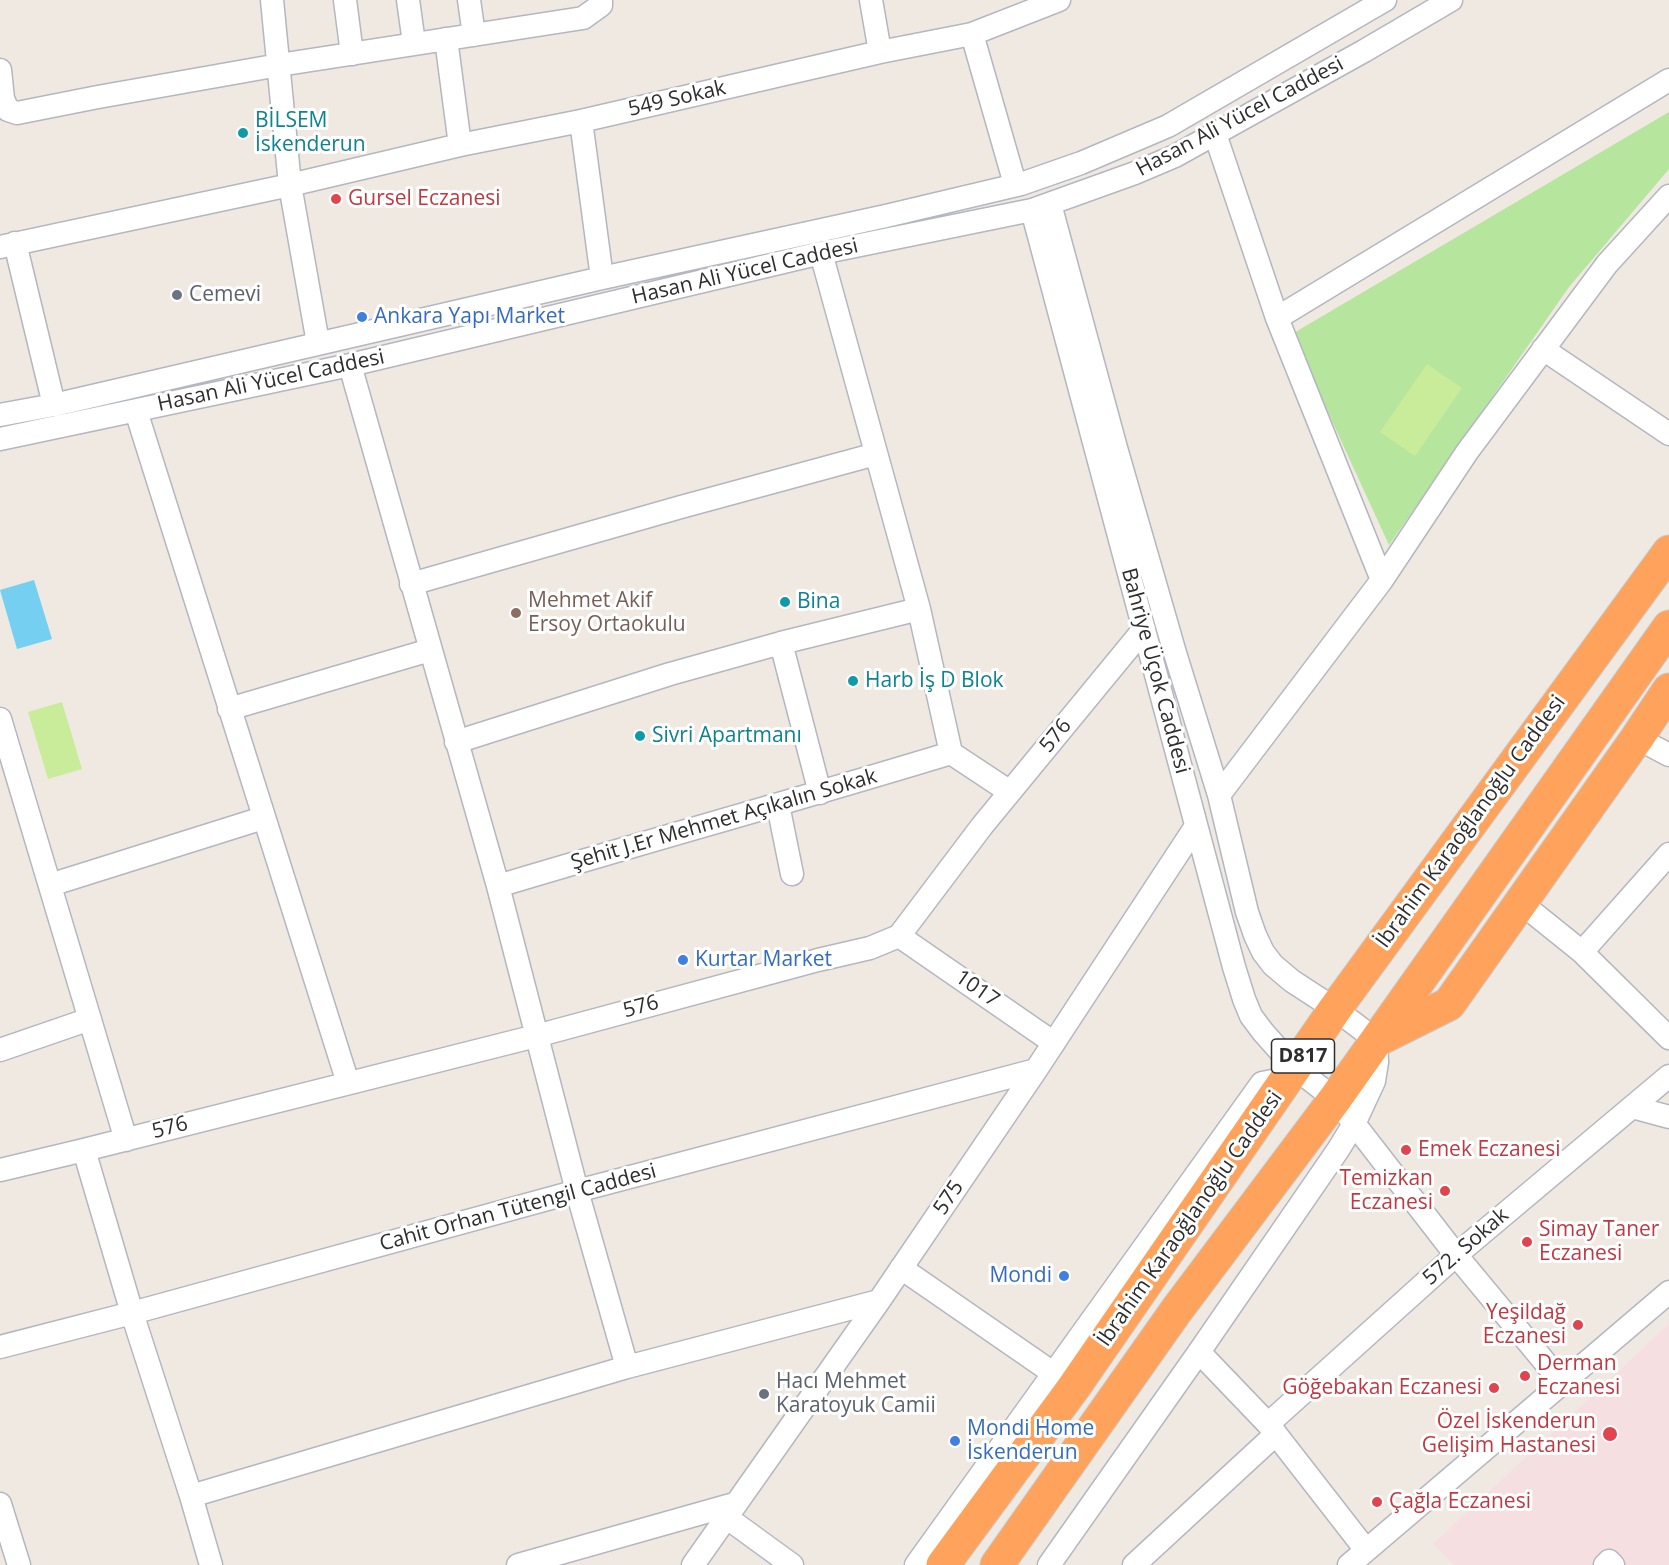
<!DOCTYPE html>
<html>
<head>
<meta charset="utf-8">
<style>
  body { margin:0 }
  canvas { display:block; background:#efe9e1 }
</style>
</head>
<body>
<canvas width="1669" height="1565"></canvas>
<script>
const c = document.querySelector('canvas').getContext('2d');
c.lineJoin = 'round';
function fillPath(path, color) {
  c.fillStyle = color;
  c.fill(path, 'evenodd');
}
function stroke(path, color, width, dash) {
  c.strokeStyle = color;
  c.lineWidth = width;
  c.lineCap = dash ? 'butt' : 'round';
  c.setLineDash(dash || []);
  c.stroke(path);
}
function label(font, color, halo, rows, align = 'center') {
  c.font = font + ' "Open Sans",sans-serif';
  c.lineWidth = 6;
  c.setLineDash([]);
  c.textBaseline = 'middle';
  c.strokeStyle = halo;
  c.fillStyle = color;
  for (const [text, x, y, turn = 0] of rows) {
    c.save();
    c.translate(x, y);
    c.rotate((+turn || 0) * Math.PI / 180);
    c.textAlign = isNaN(turn) ? turn : align;
    if (halo) c.strokeText(text, 0, 0);
    c.fillText(text, 0, 0);
    c.restore();
  }
}
fillPath(new Path2D(`
  M 1669,1324 L 1669,1565 L 1454,1565 L 1433,1544 Z`), '#f5dfe0');
fillPath(new Path2D(`
  M 1669,112 L 1669,169 L 1569,287 L 1389,545 L 1292,334 Z`), '#b6e59e');
fillPath(new Path2D(`
  M 1427,364 L 1462,388 L 1415,456 L 1380,432 Z
  M 62,702 L 82,769 L 48,779 L 28,712 Z`), '#c9ec9a');
fillPath(new Path2D(`
  M 34,580 L 52,639 L 17,649 L 0,590 Z`), '#75cff0');
const minor = new Path2D(`
  M 272,0 L 290,185 L 318,343
  M 345,0 L 352,54
  M 408,0 L 414,43
  M 469,0 L 474,35
  M 871,0 L 880,52
  M 972,34 L 1015,184
  M 446,39 L 460,145
  M 0,70 L 3,99 L 8,110 L 17,113 L 98,97 L 279,65 L 583,18 L 601,5 L 601,0
  M 581,121 L 602,278
  M 1215,134 L 1277,318 L 1382,580
  M 1032,210 L 1234,967 L 1244,999 L 1251,1016 L 1263,1032 L 1295,1068 L 1335,1099 L 1456,1255 L 1563,1384
  M 15,243 L 54,405
  M 0,247 L 290,185 L 460,145 L 581,121 L 880,52 L 972,34 L 1059,0
  M 821,253 L 919,609 L 951,753 L 1010,792
  M 1277,318 L 1669,80
  M 1543,349 L 1669,434
  M 350,365 L 498,886 L 577,1191 L 627,1367
  M 136,411 L 348,1083
  M 0,415 L 54,405 L 602,278 L 886,216 L 1021,184 L 1081,163 L 1168,126 L 1385,0
  M 0,439 L 350,365 L 821,253 L 1032,210 L 1135,173 L 1175,156 L 1364,51 L 1451,0
  M 411,584 L 681,507 L 876,454
  M 781,643 L 820,793
  M 229,709 L 430,650
  M 0,719 L 126,1140
  M 1637,738 L 1669,755
  M 456,742 L 670,674 L 781,643 L 919,609
  M 1219,795 L 1382,580 L 1467,452 L 1607,264 L 1669,196
  M 778,805 L 792,874
  M 50,885 L 263,818
  M 498,886 C 648,841 800,799 951,753
  M 1521,903 L 1582,952 L 1669,1038
  M 899,936 L 1054,1043
  M 1582,952 L 1669,854
  M 0,1050 L 90,1019
  M 1632,1107 L 1669,1117
  M 84,1150 L 132,1313 L 191,1496 L 211,1565
  M 0,1170 L 84,1150 L 536,1036 L 818,960 L 870,948 L 899,936 L 982,826 L 1144,629
  M 901,1268 L 1053,1373
  M 0,1347 L 132,1313 L 577,1191 L 1036,1070
  M 1199,1352 L 1268,1424 L 1366,1550
  M 1268,1424 L 1456,1255 L 1669,1076
  M 191,1496 L 627,1367 L 879,1301
  M 0,1504 L 19,1565
  M 726,1517 L 792,1565
  M 518,1565 L 734,1504
  M 693,1565 L 879,1301 L 1036,1070 L 1196,826
  M 916,1565 L 1262,1083 L 1288,1078
  M 1049,1565 L 1199,1352 L 1338,1150 L 1354,1124 L 1374,1081 L 1377,1062 L 1376,1040 L 1335,1009 L 1292,981 L 1273,965 L 1263,952 L 1255,935 L 1247,912 L 1219,795 L 1175,653 L 1116,448 L 1050,204
  M 1134,1565 L 1276,1434
  M 1349,1565 L 1669,1292
  M 1605,1565 L 1609,1561 L 1613,1565`);
const highway = new Path2D(`
  M 1381,1038 L 1449,1004 L 1637,738 L 1669,690
  M 943,1565 L 1074,1387 L 1335,1009 L 1669,552
  M 997,1565 L 1176,1311 L 1335,1099 L 1669,627`);
stroke(minor, '#b4b7c1', 25);
stroke(highway, '#c9c9c9', 35);
stroke(minor, '#fff', 22);
stroke(highway, '#ffa35c', 33);
for (const [x, y, r, color] of [
  [243,133,6,"#0f9aa8"],
  [336,199,6,"#e0444e"],
  [177,295,6,"#6b7280"],
  [362,317,6,"#3f7fe0"],
  [785,602,6,"#0f9aa8"],
  [516,613,6,"#8d6e63"],
  [853,681,6,"#0f9aa8"],
  [640,736,6,"#0f9aa8"],
  [683,960,6,"#3f7fe0"],
  [1406,1150,6,"#e0444e"],
  [1445,1191,6,"#e0444e"],
  [1527,1242,6,"#e0444e"],
  [1064,1276,6,"#3f7fe0"],
  [1578,1325,6,"#e0444e"],
  [1525,1376,6,"#e0444e"],
  [1494,1388,6,"#e0444e"],
  [764,1394,6,"#6b7280"],
  [1610,1434,8,"#e0444e"],
  [955,1441,6,"#3f7fe0"],
  [1377,1502,6,"#e0444e"]
]) {
  const dot = new Path2D();
  dot.arc(x, y, r, 0, 2 * Math.PI);
  c.fillStyle = color;
  c.fill(dot);
  stroke(dot, '#fff', 2);
}
for (const [x, y, w] of [
  [1303,1056,63]
]) {
  const box = new Path2D();
  box.roundRect(x - w / 2, y - 17, w, 34, 4.5);
  c.fillStyle = '#fff';
  c.fill(box);
  stroke(box, '#2e2e2e', 1.5);
}
label('bold 20px', '#2e2e2e', null, [
  ["D817",1303,1056]
]);
label('21px', '#2e2e2e', '#fff', [
  ["549 Sokak",677,99,-13],
  ["Hasan Ali Yücel Caddesi",1240,117,-28],
  ["Hasan Ali Yücel Caddesi",745,272,-13],
  ["Hasan Ali Yücel Caddesi",271,381,-12],
  ["Bahriye Üçok Caddesi",1155,671,75],
  ["576",1056,736,-51],
  ["Şehit J.Er Mehmet Açıkalın Sokak",724,820,-16],
  ["İbrahim Karaoğlanoğlu Caddesi",1471,822,-54],
  ["1017",977,989,35],
  ["576",641,1007,-15],
  ["576",170,1128,-14],
  ["575",949,1198,-56],
  ["Cahit Orhan Tütengil Caddesi",518,1208,-15],
  ["İbrahim Karaoğlanoğlu Caddesi",1190,1219,-55],
  ["572. Sokak",1466,1247,-41]
]);
label('21px', '#0d838f', '#fff', [
  ["BİLSEM",255,121],
  ["İskenderun",255,145],
  ["Bina",797,602],
  ["Harb İş D Blok",865,681],
  ["Sivri Apartmanı",652,736]
], 'left');
label('21px', '#be3a42', '#fff', [
  ["Gursel Eczanesi",348,199],
  ["Emek Eczanesi",1418,1150],
  ["Temizkan",1433,1179,"right"],
  ["Eczanesi",1433,1203,"right"],
  ["Simay Taner",1539,1230],
  ["Eczanesi",1539,1254],
  ["Yeşildağ",1566,1313,"right"],
  ["Eczanesi",1566,1337,"right"],
  ["Derman",1537,1364],
  ["Eczanesi",1537,1388],
  ["Göğebakan Eczanesi",1482,1388,"right"],
  ["Özel İskenderun",1596,1422,"right"],
  ["Gelişim Hastanesi",1596,1446,"right"],
  ["Çağla Eczanesi",1389,1502]
], 'left');
label('21px', '#5b616d', '#fff', [
  ["Cemevi",189,295],
  ["Hacı Mehmet",776,1382],
  ["Karatoyuk Camii",776,1406]
], 'left');
label('21px', '#366cbe', '#fff', [
  ["Ankara Yapı Market",374,317],
  ["Kurtar Market",695,960],
  ["Mondi",1052,1276,"right"],
  ["Mondi Home",967,1429],
  ["İskenderun",967,1453]
], 'left');
label('21px', '#785e54', '#fff', [
  ["Mehmet Akif",528,601],
  ["Ersoy Ortaokulu",528,625]
], 'left');
</script>
</body>
</html>
